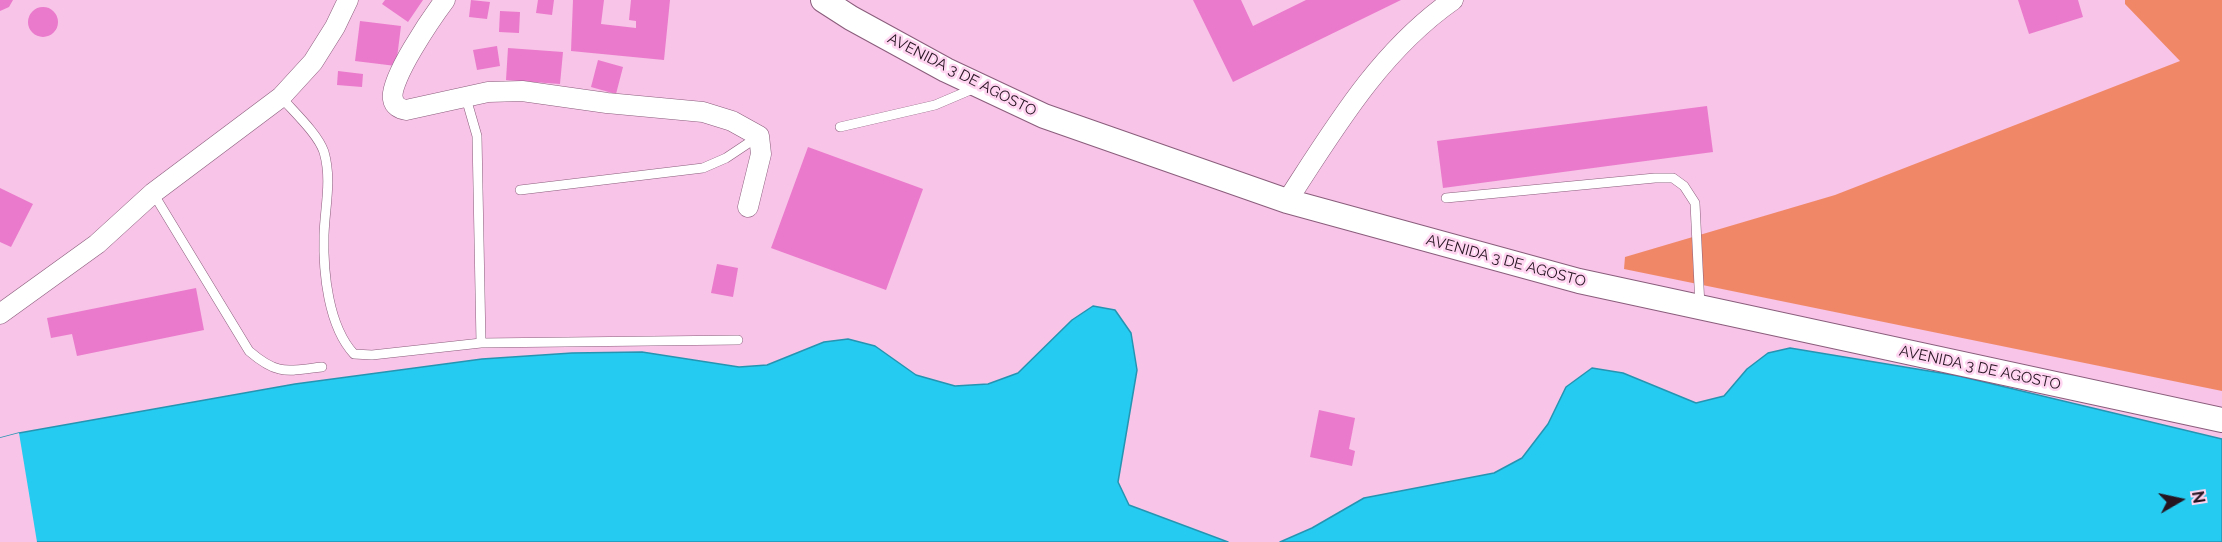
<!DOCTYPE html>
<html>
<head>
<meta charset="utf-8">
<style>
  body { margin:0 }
  #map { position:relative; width:2222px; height:542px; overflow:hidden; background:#f8c4e7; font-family:Raleway,sans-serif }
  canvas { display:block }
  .north { position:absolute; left:2150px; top:470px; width:60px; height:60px; -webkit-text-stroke:4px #ffd5f1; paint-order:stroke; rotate:81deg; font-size:16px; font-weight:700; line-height:24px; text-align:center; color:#261421 }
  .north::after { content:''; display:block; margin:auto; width:21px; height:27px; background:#261421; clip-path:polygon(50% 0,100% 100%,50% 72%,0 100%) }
</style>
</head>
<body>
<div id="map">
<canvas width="2222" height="542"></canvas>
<div class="north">N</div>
</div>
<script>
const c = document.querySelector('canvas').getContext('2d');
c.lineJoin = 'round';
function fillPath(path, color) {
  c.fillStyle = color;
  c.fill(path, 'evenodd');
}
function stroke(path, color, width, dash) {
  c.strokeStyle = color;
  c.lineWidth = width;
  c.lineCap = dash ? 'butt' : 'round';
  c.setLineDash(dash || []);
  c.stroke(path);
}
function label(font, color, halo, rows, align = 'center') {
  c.font = font + ' Raleway,sans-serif';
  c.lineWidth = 5;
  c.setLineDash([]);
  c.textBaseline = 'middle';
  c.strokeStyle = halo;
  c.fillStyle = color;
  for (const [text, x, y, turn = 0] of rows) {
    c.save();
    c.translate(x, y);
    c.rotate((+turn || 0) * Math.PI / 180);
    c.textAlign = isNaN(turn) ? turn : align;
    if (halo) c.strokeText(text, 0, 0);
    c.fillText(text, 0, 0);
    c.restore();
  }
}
fillPath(new Path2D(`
  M 2125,0 L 2222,0 L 2222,391 L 1624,269 L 1625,257 L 1835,195 L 2180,61 L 2125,4 Z`), '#f08868');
const water = new Path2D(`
  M 1093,306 L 1115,310 L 1131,333 L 1137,370 L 1118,482 L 1129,505 L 1228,542 L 0,542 L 0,438 L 19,433 L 295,384 L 482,359 L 572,353 L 642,352 L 739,367 L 767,365 L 824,342 L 848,339 L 875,346 L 916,375 L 955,386 L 988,384 L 1018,373 L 1072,320 Z
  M 1790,348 L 1959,376 L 2222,439 L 2222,542 L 1280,542 L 1312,528 L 1364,498 L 1494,473 L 1522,458 L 1548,424 L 1566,387 L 1592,368 L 1623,373 L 1696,403 L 1724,396 L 1747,369 L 1768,353 Z`);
fillPath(water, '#25cbf0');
stroke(water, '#2594b2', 1.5);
fillPath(new Path2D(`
  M 19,433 L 37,542 L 0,542 L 0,438 Z`), '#f8c4e7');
fillPath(new Path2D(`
  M 0,0 L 13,0 L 9,7 L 0,11 Z
  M 385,0 L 423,0 L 408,22 L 382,4 Z
  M 471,0 L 490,2 L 487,19 L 469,17 Z
  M 538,0 L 554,0 L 552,15 L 536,13 Z
  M 573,0 L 604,0 L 601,24 L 636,28 L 636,21 L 629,20 L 631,0 L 670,0 L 664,60 L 571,51 Z
  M 1193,0 L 1241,0 L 1253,26 L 1306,0 L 1401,0 L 1233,82 Z
  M 2018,0 L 2078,0 L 2083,17 L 2029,34 Z
  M28 22a15 15 0 1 1 30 0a15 15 0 1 1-30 0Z
  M 500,11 L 520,12 L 519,33 L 499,32 Z
  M 360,21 L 401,26 L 396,66 L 355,61 Z
  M 497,46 L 500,66 L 477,70 L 473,50 Z
  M 508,48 L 563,52 L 560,84 L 506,80 Z
  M 598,60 L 623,67 L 616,94 L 591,87 Z
  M 338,71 L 363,74 L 362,87 L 337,85 Z
  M 1707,106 L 1713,152 L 1443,188 L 1437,141 Z
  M 808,147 L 923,189 L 886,290 L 771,248 Z
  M 0,188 L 33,204 L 11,247 L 0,242 Z
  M 717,264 L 738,268 L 733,297 L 711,293 Z
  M 196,288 L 204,330 L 77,356 L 72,334 L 51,338 L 47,318 Z
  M 1319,410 L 1355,418 L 1349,449 L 1355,451 L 1352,466 L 1310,457 Z`), '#ea7acc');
const service = new Path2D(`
  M 281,97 C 294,112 318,134 324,152 C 332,180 325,206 324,235 C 323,272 328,326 354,354 L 372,355 L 481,343 L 738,340
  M 466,98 L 477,136 L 481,343
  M 840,127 L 935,105 L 975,88
  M 520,190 L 703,168 L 726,158 L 759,136
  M 153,193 L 249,351 C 278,376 287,371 322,367
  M 1446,198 L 1655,178 L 1673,178 L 1684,186 L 1695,203 L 1700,307`);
const minor = new Path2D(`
  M 445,0 C 433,16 388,81 393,99 C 394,106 400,109 406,110 L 488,92 L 522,91 L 607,103 L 703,112 L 732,121 L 759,136 L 761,154 L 748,207
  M 1287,201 C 1335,127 1380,51 1453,0
  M 0,314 L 97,244 L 153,193 L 281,97 L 313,62 L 335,27 L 348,0`);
const tertiary = new Path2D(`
  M 823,0 L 851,18 L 946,70 L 1044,116 L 1287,201 L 1579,281 L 2222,420`);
stroke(service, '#8a5d7c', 10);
stroke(minor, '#8a5d7c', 21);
stroke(tertiary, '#8a5d7c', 26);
stroke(service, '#fff', 9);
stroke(minor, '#fff', 20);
stroke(tertiary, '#fff', 24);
label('15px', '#261421', '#ffd5f1', [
  ["AVENIDA 3 DE AGOSTO",962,75,27],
  ["AVENIDA 3 DE AGOSTO",1506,261,15],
  ["AVENIDA 3 DE AGOSTO",1980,368,12]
]);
</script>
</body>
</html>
